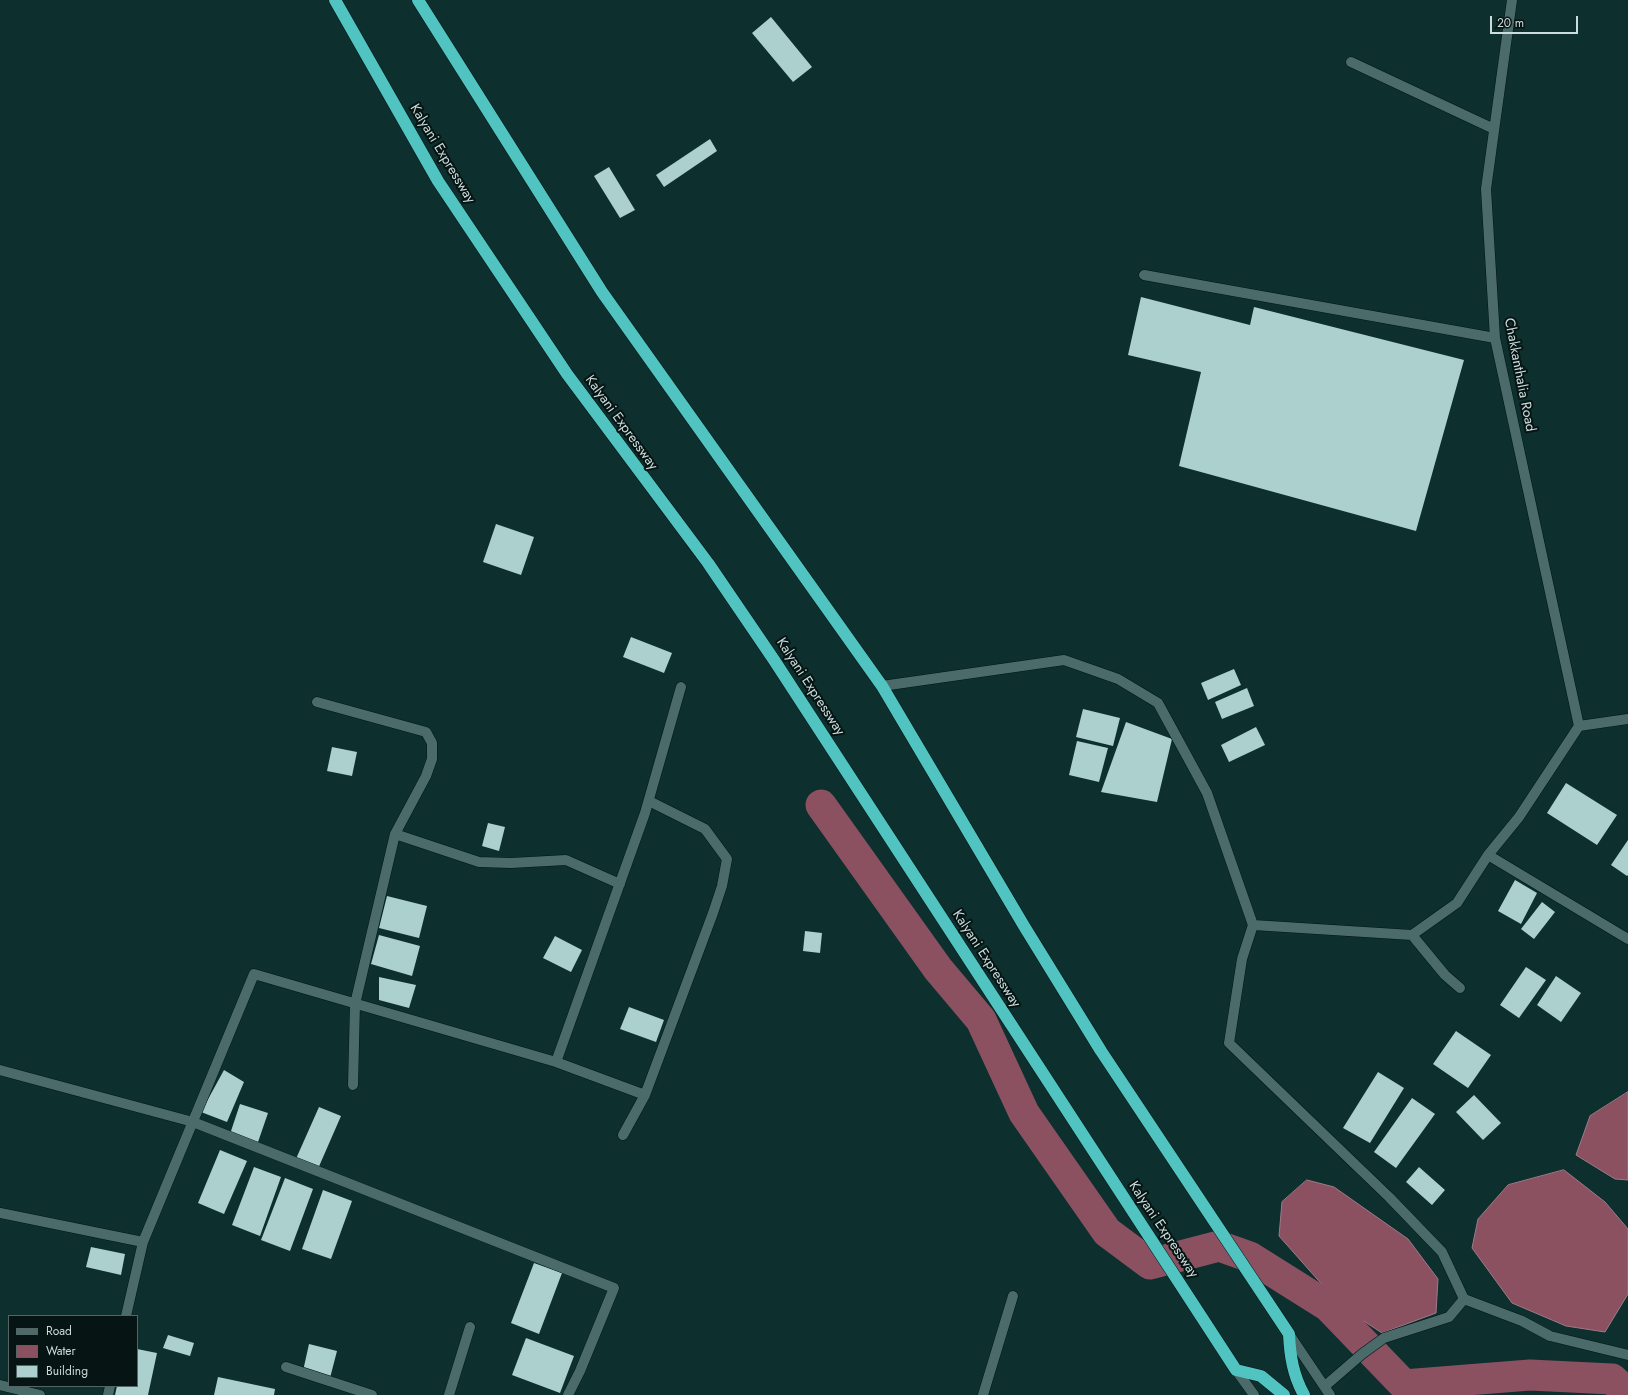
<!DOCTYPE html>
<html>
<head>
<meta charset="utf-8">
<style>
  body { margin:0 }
  #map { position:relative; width:1628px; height:1395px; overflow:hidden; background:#0d2f2e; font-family:Jost,sans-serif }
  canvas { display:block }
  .legend { position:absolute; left:8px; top:1315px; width:130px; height:72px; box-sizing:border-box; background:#071414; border:1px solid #556464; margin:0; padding:5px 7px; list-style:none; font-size:12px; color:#cadcdb }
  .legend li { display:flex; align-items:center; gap:8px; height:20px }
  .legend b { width:20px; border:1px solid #556464 }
  .scale { position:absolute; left:1490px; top:16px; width:88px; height:18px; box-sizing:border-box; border:2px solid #cadcdb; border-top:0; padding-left:5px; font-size:12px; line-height:14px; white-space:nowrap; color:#cadcdb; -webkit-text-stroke:3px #071414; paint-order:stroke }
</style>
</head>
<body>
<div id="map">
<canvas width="1628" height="1395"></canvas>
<ul class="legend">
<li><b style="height:5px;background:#4a6b6a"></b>Road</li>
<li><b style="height:11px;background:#8b5161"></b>Water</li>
<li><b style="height:11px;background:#abd0ce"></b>Building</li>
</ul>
<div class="scale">20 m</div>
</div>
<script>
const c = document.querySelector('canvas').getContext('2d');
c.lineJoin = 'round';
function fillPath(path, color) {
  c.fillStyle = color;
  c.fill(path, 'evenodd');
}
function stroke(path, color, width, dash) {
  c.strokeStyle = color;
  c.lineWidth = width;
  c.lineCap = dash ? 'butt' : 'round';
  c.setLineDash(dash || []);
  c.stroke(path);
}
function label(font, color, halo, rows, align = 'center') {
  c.font = font + ' Jost,sans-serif';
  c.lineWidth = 4;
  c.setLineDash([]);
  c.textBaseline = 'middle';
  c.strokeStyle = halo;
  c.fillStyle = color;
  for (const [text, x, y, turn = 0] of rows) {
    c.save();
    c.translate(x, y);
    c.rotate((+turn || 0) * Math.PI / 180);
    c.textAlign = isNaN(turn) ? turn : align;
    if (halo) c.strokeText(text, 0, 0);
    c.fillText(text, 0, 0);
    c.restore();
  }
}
const water = new Path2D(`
  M 1628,1092 L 1628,1180 L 1615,1179 L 1576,1155 L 1590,1116 Z
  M 1564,1170 L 1605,1202 L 1628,1229 L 1628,1294 L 1605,1332 L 1566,1326 L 1512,1303 L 1472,1248 L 1478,1219 L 1508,1185 Z
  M 1307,1180 L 1334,1187 L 1408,1239 L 1438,1279 L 1436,1313 L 1382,1333 L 1341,1306 L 1279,1236 L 1282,1202 Z`);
fillPath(water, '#8b5161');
stroke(water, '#9e7b86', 1);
stroke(new Path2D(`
  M 821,805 L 938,969 L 981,1020 L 1024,1113 L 1107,1232 L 1150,1264 L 1219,1246 L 1250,1257 L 1328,1306 L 1404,1385 L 1530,1375 L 1612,1379 L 1628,1393`), '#8b5161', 31);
fillPath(new Path2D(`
  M 771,17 L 812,67 L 793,82 L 752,33 Z
  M 710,139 L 717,151 L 664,187 L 656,175 Z
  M 609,167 L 635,210 L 620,218 L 594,176 Z
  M 1141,297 L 1250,325 L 1254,307 L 1464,360 L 1416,531 L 1179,466 L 1201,372 L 1128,355 Z
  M 496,524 L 534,537 L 521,575 L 483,562 Z
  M 631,637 L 672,653 L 664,673 L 623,657 Z
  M 1234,669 L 1241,685 L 1208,700 L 1201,683 Z
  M 1247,688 L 1254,706 L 1222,719 L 1215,702 Z
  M 1083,709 L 1120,718 L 1113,746 L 1076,737 Z
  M 1126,722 L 1172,739 L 1157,802 L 1101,792 Z
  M 1256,727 L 1265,745 L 1229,762 L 1221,745 Z
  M 1077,741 L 1108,748 L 1099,782 L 1069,775 Z
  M 332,747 L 357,752 L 352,776 L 327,771 Z
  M 1566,783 L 1617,815 L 1597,845 L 1547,813 Z
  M 488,823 L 505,827 L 499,851 L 482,846 Z
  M 1628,840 L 1628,875 L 1627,876 L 1611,865 Z
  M 1515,880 L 1537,893 L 1521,924 L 1498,911 Z
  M 387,896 L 427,906 L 419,938 L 379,928 Z
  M 1542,902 L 1555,912 L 1534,939 L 1521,929 Z
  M 805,931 L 822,933 L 820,953 L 803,951 Z
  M 379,935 L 420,946 L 412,976 L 371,964 Z
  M 555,936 L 582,950 L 571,972 L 543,958 Z
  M 1526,967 L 1546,980 L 1519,1018 L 1500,1005 Z
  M 1556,976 L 1581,993 L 1561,1022 L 1537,1005 Z
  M 379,977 L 416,985 L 409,1008 L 379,1000 Z
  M 629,1007 L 664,1020 L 656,1042 L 620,1029 Z
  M 1456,1031 L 1491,1055 L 1468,1088 L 1433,1064 Z
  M 224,1070 L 244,1082 L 227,1122 L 201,1112 Z
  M 1378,1072 L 1404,1088 L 1370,1143 L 1343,1128 Z
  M 1474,1095 L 1501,1123 L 1483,1140 L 1456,1112 Z
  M 1412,1098 L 1435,1114 L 1396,1168 L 1374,1152 Z
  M 240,1104 L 268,1113 L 257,1145 L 229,1137 Z
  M 319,1107 L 341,1116 L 317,1171 L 295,1161 Z
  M 220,1150 L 247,1161 L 224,1214 L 198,1203 Z
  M 254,1167 L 281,1177 L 260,1236 L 232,1225 Z
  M 1419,1167 L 1445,1190 L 1432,1205 L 1406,1182 Z
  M 285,1178 L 313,1189 L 290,1251 L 261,1240 Z
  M 323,1190 L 352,1201 L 331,1259 L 302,1249 Z
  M 91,1247 L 125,1254 L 121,1275 L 86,1267 Z
  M 534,1263 L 562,1273 L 539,1334 L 511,1323 Z
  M 168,1335 L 194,1343 L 190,1356 L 163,1348 Z
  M 526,1338 L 574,1356 L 560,1393 L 512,1375 Z
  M 309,1344 L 337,1351 L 330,1378 L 303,1371 Z
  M 137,1349 L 157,1353 L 148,1395 L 115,1395 L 117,1386 L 137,1386 Z
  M 218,1377 L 275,1389 L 274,1395 L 214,1395 Z`), '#abd0ce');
const minor = new Path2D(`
  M 1512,0 L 1486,189 L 1495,338 L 1579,726
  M 1351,62 L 1494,129
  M 1144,275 L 1495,338
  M 882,686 L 1064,660 L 1118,679 L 1158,703 L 1207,793 L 1253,925
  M 317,702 L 426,732 L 432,743 L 432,759 L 426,776 L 395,834 L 355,1004 L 353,1085
  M 395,834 L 479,862 L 511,863 L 566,860 L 620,884
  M 1488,855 L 1628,939
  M 1412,935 L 1445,975 L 1460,988
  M 556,1062 L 645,813 L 681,687
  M 0,1070 L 193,1122 L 614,1288 L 580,1371 L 568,1395
  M 623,1135 L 645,1095 L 713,913 L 722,886 L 727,859 L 705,829 L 649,801
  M 0,1213 L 143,1242
  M 1464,1299 L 1522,1321 L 1550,1336 L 1628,1355
  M 126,1316 L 143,1242 L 254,974 L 556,1062 L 645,1095
  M 1289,1334 L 1330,1395
  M 286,1367 L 372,1395
  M 1236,1370 L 1254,1395
  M 0,1385 L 40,1395
  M 1325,1386 L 1362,1354 L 1384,1338 L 1449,1317 L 1464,1299 L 1442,1252 L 1389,1197 L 1229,1043 L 1242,959 L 1253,925 L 1412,935 L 1457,903 L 1488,855 L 1519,817 L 1579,726 L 1628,719
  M 108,1395 L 110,1386
  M 449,1395 L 470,1327
  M 983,1395 L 1013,1296`);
const highway = new Path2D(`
  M 335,0 L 438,181 L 567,374 L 708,563 L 774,660 L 1236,1370 L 1261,1376 L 1284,1395
  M 418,0 L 602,292 L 882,686 L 1024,926 L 1101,1051 L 1289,1334 C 1290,1356 1293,1375 1304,1395`);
stroke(minor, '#001615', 11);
stroke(highway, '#001615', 13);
stroke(minor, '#4a6b6a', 10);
stroke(highway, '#51c3c0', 12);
label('14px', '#cadcdb', '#071414', [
  ["Kalyani Expressway",442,154,59],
  ["Chakkanthalia Road",1519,375,79],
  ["Kalyani Expressway",621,423,54],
  ["Kalyani Expressway",810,687,57],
  ["Kalyani Expressway",986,959,57],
  ["Kalyani Expressway",1163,1230,56]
]);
</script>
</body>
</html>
